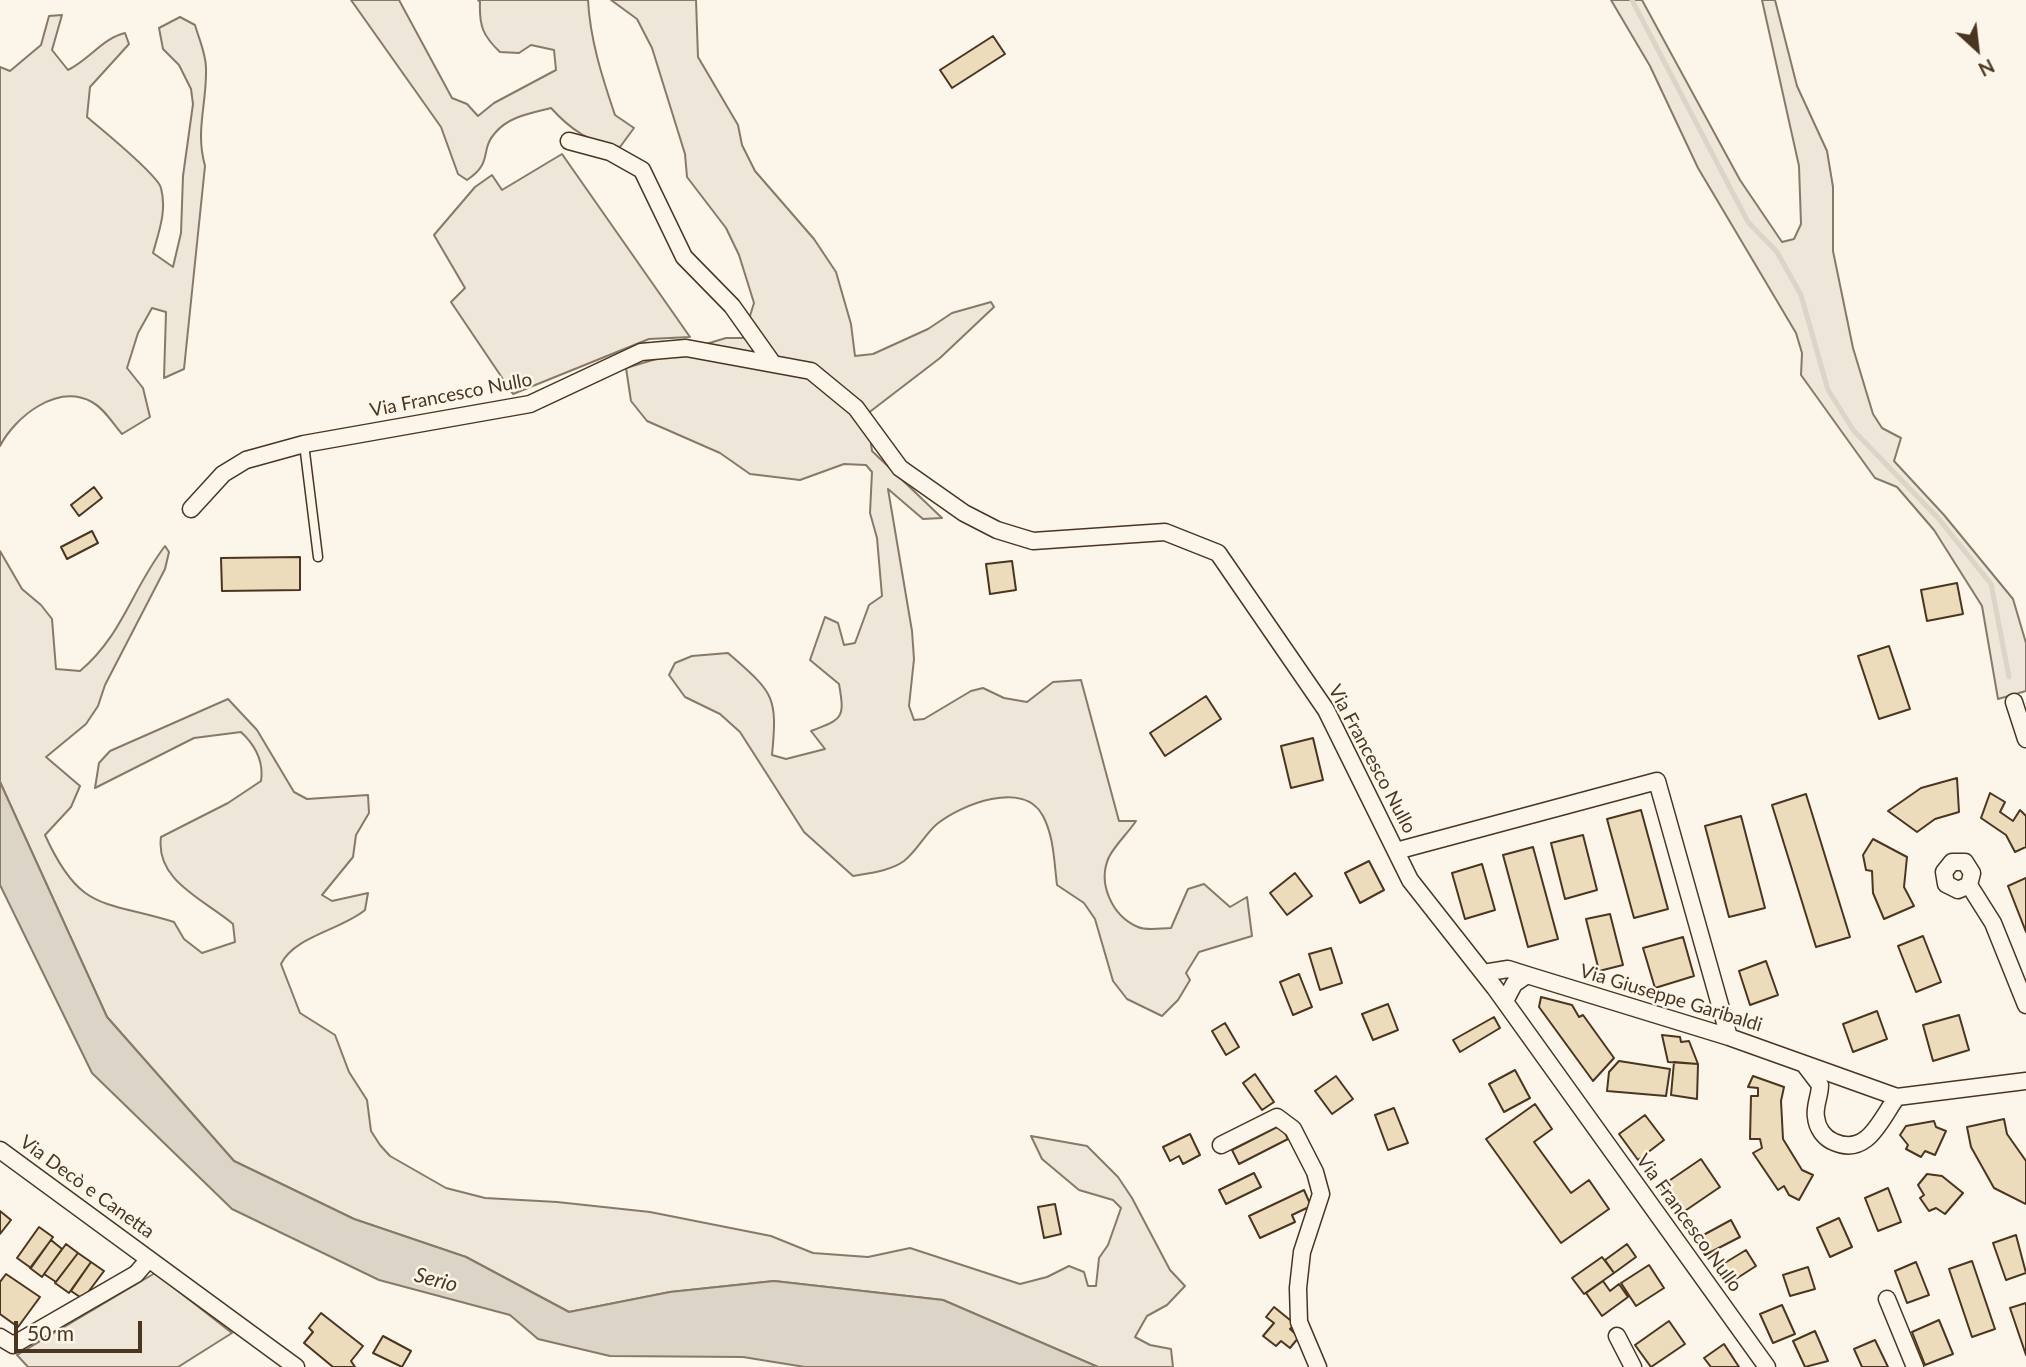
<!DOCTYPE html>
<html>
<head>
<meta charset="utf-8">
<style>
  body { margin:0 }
  #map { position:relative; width:2026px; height:1367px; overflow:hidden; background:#fbf6e9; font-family:Lato,sans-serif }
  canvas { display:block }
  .north { position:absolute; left:1942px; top:14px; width:70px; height:70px; -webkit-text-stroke:5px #fbf6e9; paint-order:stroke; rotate:153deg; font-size:19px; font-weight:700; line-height:28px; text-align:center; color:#4a3520 }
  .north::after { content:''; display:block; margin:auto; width:24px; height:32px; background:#4a3520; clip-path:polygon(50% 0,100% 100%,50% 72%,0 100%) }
  .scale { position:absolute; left:14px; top:1321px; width:128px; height:32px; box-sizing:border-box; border:4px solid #4a3520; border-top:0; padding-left:9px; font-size:21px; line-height:24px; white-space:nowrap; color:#4a3520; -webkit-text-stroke:5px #fbf6e9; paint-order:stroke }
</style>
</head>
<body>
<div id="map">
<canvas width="2026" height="1367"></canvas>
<div class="north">N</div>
<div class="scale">50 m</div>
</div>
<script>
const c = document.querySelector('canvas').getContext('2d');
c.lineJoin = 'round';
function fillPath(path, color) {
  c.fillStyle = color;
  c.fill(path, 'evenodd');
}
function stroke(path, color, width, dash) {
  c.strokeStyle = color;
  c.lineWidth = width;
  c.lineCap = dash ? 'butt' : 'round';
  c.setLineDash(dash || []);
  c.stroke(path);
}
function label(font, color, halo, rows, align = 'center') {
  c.font = font + ' Lato,sans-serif';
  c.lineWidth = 5;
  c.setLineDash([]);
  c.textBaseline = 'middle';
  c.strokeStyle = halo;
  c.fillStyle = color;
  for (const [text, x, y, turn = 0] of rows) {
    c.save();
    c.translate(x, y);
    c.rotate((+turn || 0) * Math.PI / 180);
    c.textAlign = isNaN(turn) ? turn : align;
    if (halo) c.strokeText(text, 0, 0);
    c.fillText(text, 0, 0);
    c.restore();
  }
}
const green = new Path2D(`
  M 351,0 L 399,0 L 452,98 L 467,104 L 478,116 L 494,103 L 556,70 L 554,50 L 531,45 L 519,53 L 500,52 C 483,36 479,26 480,2 L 478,0 L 588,0 C 590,39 602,77 615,115 L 634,128 L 620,147 C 590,143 571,130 551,108 C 532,113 509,116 495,133 C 479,151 494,162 467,180 L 458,174 L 441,127 Z
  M 611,0 L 696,0 L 698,57 L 738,125 L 742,145 L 755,171 L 814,239 L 836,272 L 851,324 L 855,356 L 873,354 L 928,329 L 952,313 L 991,302 L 994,307 L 940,358 L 867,414 L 872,451 L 942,518 L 923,519 L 888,489 L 912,631 L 914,659 L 909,706 L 914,720 L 924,719 L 971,691 L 983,688 L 1004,698 L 1027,702 L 1053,682 L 1081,680 L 1119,821 L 1136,821 C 1128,833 1115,845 1109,857 C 1097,883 1112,916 1138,927 C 1147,931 1161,928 1171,928 L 1188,889 L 1204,884 L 1230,907 L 1247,897 L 1252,936 L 1199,952 L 1186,973 L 1190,980 L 1178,1000 L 1162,1016 L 1127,999 L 1113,981 L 1095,919 L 1084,903 L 1057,885 C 1054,861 1054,837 1043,816 C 1024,779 960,805 937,824 C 925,834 917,851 904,861 C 890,871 870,873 853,876 L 804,832 L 740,732 L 720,714 L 685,697 L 669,675 L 675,663 L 692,656 L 728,653 C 773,693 778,694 772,755 L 786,759 L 825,749 L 811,731 C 843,719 845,718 839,684 L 810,660 L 825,617 L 838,623 L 844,645 L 855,643 L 869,605 L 882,596 L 877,538 L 870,513 L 872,472 L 866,465 L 844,464 L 800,480 L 750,474 L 720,453 L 647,421 L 631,401 L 626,368 L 726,338 L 743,338 L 754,303 L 739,255 L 726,228 L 687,177 L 685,154 L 652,48 L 637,19 Z
  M 1611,0 L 1642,0 L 1740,180 L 1782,242 L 1794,239 L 1801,224 L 1799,166 L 1762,0 L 1775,0 L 1797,86 L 1827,151 L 1833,187 L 1833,251 L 1853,348 L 1873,414 L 1882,428 L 1901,438 L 1894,461 L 1944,515 L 2013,599 L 2026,643 L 2026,691 L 1998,699 L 1982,606 L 1934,530 L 1897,487 L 1875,478 L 1801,375 L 1802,353 L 1796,333 L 1698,168 L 1650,66 Z
  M 62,15 L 52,50 L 68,70 C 90,59 103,38 125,33 L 129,44 L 90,87 L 87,117 C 100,128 158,175 161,188 C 167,211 159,231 153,253 L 173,267 L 181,233 L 183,176 L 193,104 L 191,89 L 179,65 L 163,49 L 159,28 L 180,17 L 195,25 C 199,39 206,54 206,68 C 207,105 195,130 205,166 L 184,369 L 164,378 L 166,312 L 152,308 L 138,333 L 127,368 L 143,388 L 150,417 L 122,434 C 113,424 105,409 92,402 C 57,383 15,417 0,446 L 0,67 L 10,71 L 41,45 L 49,16 Z
  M 562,154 L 690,337 L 649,339 L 513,394 L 451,302 L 465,288 L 434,235 L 475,187 L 492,175 L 502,190 Z
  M 165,546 L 169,552 L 165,569 L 105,685 L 98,706 L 86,724 L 46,757 L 80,786 L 71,807 L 45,835 C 80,912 102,900 174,922 L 184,939 L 202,953 L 235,942 L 233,924 C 205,900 155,881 161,837 L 228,803 L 261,781 C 264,761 255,745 241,732 L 194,738 L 95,788 L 99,763 L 110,751 L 228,699 L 257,730 L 294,792 L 307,799 L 368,795 L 369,813 L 356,835 L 353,857 L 322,895 L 332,901 L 368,893 L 365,910 C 341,930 295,936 281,964 L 300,1013 L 335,1035 L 349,1072 L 367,1100 L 371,1131 L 380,1145 L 390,1156 L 446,1188 L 485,1198 L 557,1202 L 650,1212 L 771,1236 L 813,1253 L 868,1257 L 910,1248 L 1020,1284 L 1047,1277 L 1069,1266 L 1084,1272 L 1088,1286 L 1096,1286 L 1099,1258 L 1108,1245 L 1121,1208 L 1113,1200 L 1079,1190 L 1042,1159 L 1031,1136 L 1087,1146 L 1118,1177 L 1132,1198 L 1170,1270 L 1185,1286 L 1167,1305 L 1147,1316 L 1135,1337 L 1150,1345 L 1171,1349 L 1173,1367 L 1098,1367 L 943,1300 L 774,1281 L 670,1292 L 569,1312 L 466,1257 L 354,1219 L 234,1161 L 107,1017 L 0,782 L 0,551 L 22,589 L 41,605 L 52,619 L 56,669 L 80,671 C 122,636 132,589 165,546 Z
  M 155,1273 L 232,1333 L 178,1367 L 28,1367 L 17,1355 Z`);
fillPath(green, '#ede6d9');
stroke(green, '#887966', 2);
const water = new Path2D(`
  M 0,782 L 107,1017 L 234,1161 L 354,1219 L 466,1257 L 569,1312 L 670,1292 L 774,1281 L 943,1300 L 1098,1367 L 805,1367 L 743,1357 L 610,1356 L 538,1339 L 510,1315 L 379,1280 L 232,1209 L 92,1073 L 0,885 Z`);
fillPath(water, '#dcd4c6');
stroke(water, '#887966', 2);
stroke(new Path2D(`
  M 1632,0 L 1748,222 L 1777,252 L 1801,295 L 1828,390 L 1854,431 L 1938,518 L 1991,584 L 2009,677`), '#dcd4c6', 5);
const building = new Path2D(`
  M 993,36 L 1005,54 L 952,88 L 940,70 Z
  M 94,487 L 102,498 L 79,516 L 71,505 Z
  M 92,531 L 98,543 L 67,559 L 61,547 Z
  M 300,557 L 300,590 L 222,591 L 221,558 Z
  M 1012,561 L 1016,590 L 990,594 L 986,564 Z
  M 1957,583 L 1963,614 L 1927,621 L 1921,590 Z
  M 1889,646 L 1910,709 L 1879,719 L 1858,656 Z
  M 1206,696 L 1221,719 L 1165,756 L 1150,733 Z
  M 1313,738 L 1323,780 L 1291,788 L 1281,746 Z
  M 1957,778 L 1959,812 L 1935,819 L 1917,832 L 1888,811 L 1921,788 Z
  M 1990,793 L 2005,802 L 2000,812 L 2013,821 L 2020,810 L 2026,816 L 2026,847 L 2015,852 L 2006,835 L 1981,818 Z
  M 1806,794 L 1850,937 L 1816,947 L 1772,805 Z
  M 1641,810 L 1668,909 L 1634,918 L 1607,819 Z
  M 1741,816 L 1765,908 L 1729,917 L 1705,826 Z
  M 1583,835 L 1597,890 L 1565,899 L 1551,843 Z
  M 1873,839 L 1907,857 L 1904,887 L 1914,906 L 1884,919 L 1873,893 L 1872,871 L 1866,870 L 1863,855 Z
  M 1533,847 L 1558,939 L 1528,947 L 1503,855 Z
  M 1369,861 L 1384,890 L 1360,903 L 1345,873 Z
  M 1482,864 L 1495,910 L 1465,919 L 1452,873 Z
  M 1295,873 L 1312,896 L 1287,915 L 1270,893 Z
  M 2026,878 L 2026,932 L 2008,886 Z
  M 1610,914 L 1623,965 L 1599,971 L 1586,919 Z
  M 1923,936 L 1941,982 L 1916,992 L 1898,946 Z
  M 1683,937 L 1694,976 L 1655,988 L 1643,948 Z
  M 1331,948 L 1342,983 L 1320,990 L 1309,954 Z
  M 1766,961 L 1778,995 L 1750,1005 L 1739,971 Z
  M 1299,974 L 1312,1007 L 1293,1015 L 1280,982 Z
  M 1541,997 L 1572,1005 L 1579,1017 L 1583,1015 L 1614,1058 L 1593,1081 L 1539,1007 Z
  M 1388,1004 L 1398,1030 L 1373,1040 L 1362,1014 Z
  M 1877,1011 L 1887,1039 L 1853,1052 L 1843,1024 Z
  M 1959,1015 L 1969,1050 L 1933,1061 L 1923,1025 Z
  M 1494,1017 L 1500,1028 L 1460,1052 L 1453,1040 Z
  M 1225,1023 L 1239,1047 L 1226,1055 L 1212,1031 Z
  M 1662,1035 L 1680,1037 L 1681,1042 L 1689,1041 L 1698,1064 L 1668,1062 Z
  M 1619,1061 L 1670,1069 L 1666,1096 L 1607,1091 L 1609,1072 Z
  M 1674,1062 L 1698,1064 L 1697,1099 L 1671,1095 Z
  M 1515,1070 L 1530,1098 L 1504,1112 L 1489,1084 Z
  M 1255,1074 L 1274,1102 L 1262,1110 L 1243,1083 Z
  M 1336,1076 L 1353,1099 L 1332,1114 L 1315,1091 Z
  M 1753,1076 L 1784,1087 L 1781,1101 L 1783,1139 L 1802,1170 L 1813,1175 L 1799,1200 L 1789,1195 L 1784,1186 L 1778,1190 L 1753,1153 L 1762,1148 L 1760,1139 L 1750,1139 L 1751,1096 L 1758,1096 L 1758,1088 L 1748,1087 Z
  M 1535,1104 L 1552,1129 L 1534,1142 L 1571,1193 L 1589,1180 L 1609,1209 L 1561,1243 L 1486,1139 Z
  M 1394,1108 L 1408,1143 L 1388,1150 L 1375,1115 Z
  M 1645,1115 L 1664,1140 L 1638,1160 L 1619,1134 Z
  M 2004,1119 L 2007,1134 L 2026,1161 L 2026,1204 L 1994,1188 L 1971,1147 L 1967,1127 Z
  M 1934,1121 L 1936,1127 L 1946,1131 L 1935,1155 L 1925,1151 L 1921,1157 L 1906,1149 L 1908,1145 L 1900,1135 L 1906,1126 Z
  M 1281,1125 L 1288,1139 L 1239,1164 L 1232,1150 Z
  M 1190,1134 L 1200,1155 L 1183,1164 L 1179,1156 L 1170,1161 L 1163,1147 Z
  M 1701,1159 L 1720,1187 L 1679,1215 L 1660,1187 Z
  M 1254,1173 L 1261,1187 L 1226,1204 L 1219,1190 Z
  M 1927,1174 L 1942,1176 L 1963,1193 L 1945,1214 L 1936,1208 L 1929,1211 L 1920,1198 L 1924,1195 L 1918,1185 Z
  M 1888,1188 L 1901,1222 L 1878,1231 L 1865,1198 Z
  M 1304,1190 L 1311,1206 L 1292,1215 L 1295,1222 L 1260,1238 L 1249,1216 Z
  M 1055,1204 L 1061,1234 L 1044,1238 L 1038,1207 Z
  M 0,1211 L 11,1220 L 0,1234 Z
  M 1839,1218 L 1852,1247 L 1830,1257 L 1817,1228 Z
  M 1731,1220 L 1740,1237 L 1705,1255 L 1696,1239 Z
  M 39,1227 L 53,1237 L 31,1268 L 17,1258 Z
  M 2016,1235 L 2026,1273 L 2006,1280 L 1993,1243 Z
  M 51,1240 L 62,1249 L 42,1277 L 30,1268 Z
  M 66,1244 L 78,1253 L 56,1282 L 44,1274 Z
  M 1627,1244 L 1636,1257 L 1614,1273 L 1605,1260 Z
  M 1746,1250 L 1756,1266 L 1728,1284 L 1718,1267 Z
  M 78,1253 L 91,1262 L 69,1293 L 55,1283 Z
  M 1602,1257 L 1614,1273 L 1584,1294 L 1572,1278 Z
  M 1972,1261 L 1995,1329 L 1972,1337 L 1949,1269 Z
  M 91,1262 L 104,1271 L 83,1299 L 71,1291 Z
  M 1916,1262 L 1929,1295 L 1907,1303 L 1895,1271 Z
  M 1649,1265 L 1664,1288 L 1636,1306 L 1621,1283 Z
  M 1808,1267 L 1815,1289 L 1790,1296 L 1783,1275 Z
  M 6,1274 L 40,1297 L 18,1327 L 0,1314 L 0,1282 Z
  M 1603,1281 L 1610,1291 L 1619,1284 L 1628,1297 L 1602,1316 L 1586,1293 Z
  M 2026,1303 L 2026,1355 L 2010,1308 Z
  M 1782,1305 L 1795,1334 L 1773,1343 L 1760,1314 Z
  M 1274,1307 L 1295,1324 L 1290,1329 L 1299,1337 L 1290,1348 L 1281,1341 L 1276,1346 L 1263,1336 L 1274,1323 L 1266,1317 Z
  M 321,1313 L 363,1346 L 351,1361 L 355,1367 L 333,1367 L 304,1343 L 313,1332 L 309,1328 Z
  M 1939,1320 L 1953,1354 L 1925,1365 L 1912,1332 Z
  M 1669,1321 L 1685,1344 L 1651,1367 L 1635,1345 Z
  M 1815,1331 L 1828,1361 L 1805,1367 L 1793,1341 Z
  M 383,1336 L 411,1351 L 402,1367 L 373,1353 Z
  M 1875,1340 L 1888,1367 L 1862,1367 L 1854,1349 Z
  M 1724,1344 L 1739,1367 L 1711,1367 L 1704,1358 Z`);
fillPath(building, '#ecdcbc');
stroke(building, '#4a3520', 2);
const service = new Path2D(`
  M 304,444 L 318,557`);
const minor = new Path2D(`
  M 569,141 L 610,152 L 642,170 L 684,257 L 732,306 L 771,361
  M 191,509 L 223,474 L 246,460 L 304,444 L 530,404 L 641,352 L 686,348 L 811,371 L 856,408 L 900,468 L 964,513 L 997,530 L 1033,541 L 1165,532 L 1218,553 L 1326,710 L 1410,880 L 1495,988 L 1767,1367
  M 2014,702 L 2026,739
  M 1396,851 L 1657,781 L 1729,1037
  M 1952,862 L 1965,862 L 1972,873 L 1969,885 L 1958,890 L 1946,884 L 1944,872 Z
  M 1969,885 L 1993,923 L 2026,1005
  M 1483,973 L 1508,969 L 1527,975 L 1514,984 L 1505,1001
  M 1527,975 L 1729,1037 L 1897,1097 L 2026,1081
  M 1804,1064 L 1820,1085 C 1820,1096 1814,1107 1816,1117 C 1817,1128 1824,1138 1834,1142 C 1868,1157 1881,1118 1897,1097
  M 1221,1145 L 1277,1117 L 1293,1129 L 1315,1172 L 1321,1194 L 1302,1252 L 1298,1288 L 1299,1322 L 1318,1367
  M 0,1150 L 296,1367
  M 1887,1299 L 1915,1367
  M 1617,1336 L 1633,1367
  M 0,1337 L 13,1345 L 136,1274 L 149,1259`);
stroke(service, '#4a3520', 11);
stroke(minor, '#4a3520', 19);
stroke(service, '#fbf6e9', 8);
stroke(minor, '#fbf6e9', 16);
label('19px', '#4a3520', '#fbf6e9', [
  ["Via Francesco Nullo",451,395,-11],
  ["Via Francesco Nullo",1372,759,62],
  ["Via Giuseppe Garibaldi",1671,998,17],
  ["Via Decò e Canetta",87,1187,36],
  ["Via Francesco Nullo",1689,1223,54]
]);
label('italic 21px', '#4a3520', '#fbf6e9', [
  ["Serio",436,1280,15]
]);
</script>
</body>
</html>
